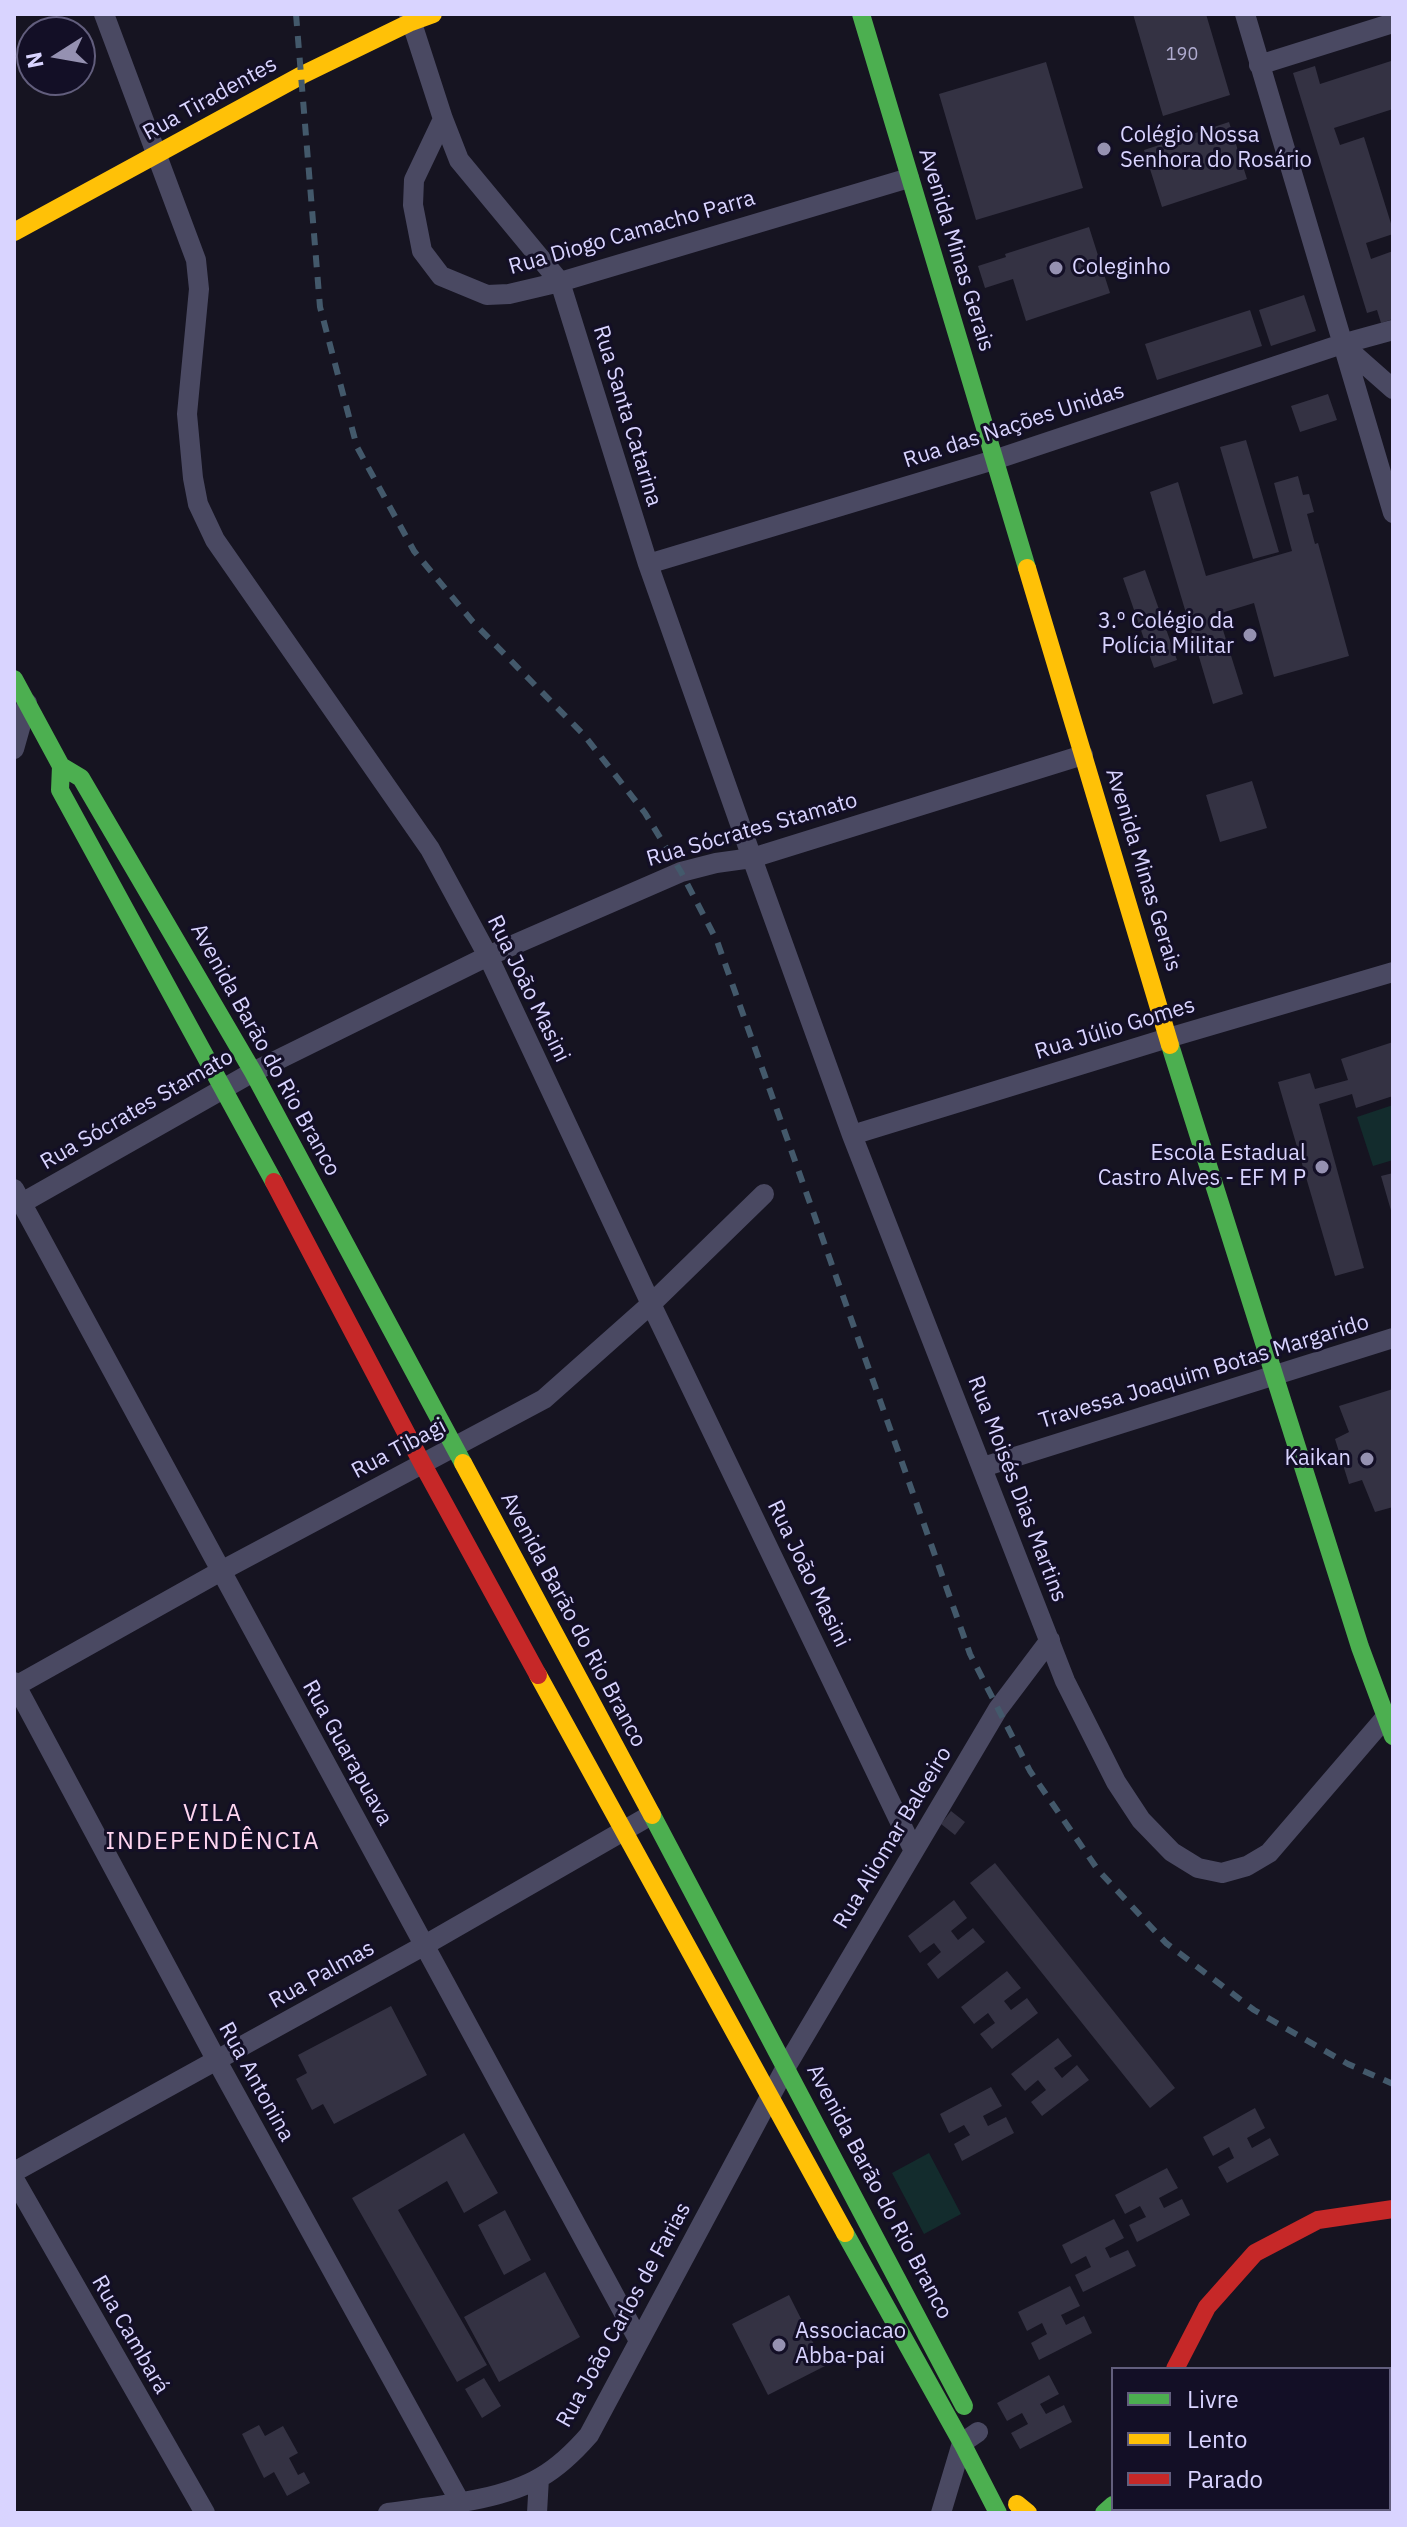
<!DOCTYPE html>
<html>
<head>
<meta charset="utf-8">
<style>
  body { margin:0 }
  #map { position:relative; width:1407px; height:2527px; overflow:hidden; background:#161421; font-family:"IBM Plex Sans",sans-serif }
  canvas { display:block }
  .frame { position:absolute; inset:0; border:16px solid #d9d4ff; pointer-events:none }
  .legend { position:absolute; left:1111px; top:2367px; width:280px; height:144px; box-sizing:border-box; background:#130f26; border:2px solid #625e7d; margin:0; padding:10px 14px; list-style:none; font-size:24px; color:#d9d4ff }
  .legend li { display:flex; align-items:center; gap:16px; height:40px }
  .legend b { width:40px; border:2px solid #625e7d }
  .north { position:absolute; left:16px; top:16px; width:80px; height:80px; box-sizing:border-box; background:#130f26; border:2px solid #625e7d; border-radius:50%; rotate:259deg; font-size:22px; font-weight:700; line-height:32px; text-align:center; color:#d9d4ff }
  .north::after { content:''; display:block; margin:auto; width:28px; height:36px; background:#9591b1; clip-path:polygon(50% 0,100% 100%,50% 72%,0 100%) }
</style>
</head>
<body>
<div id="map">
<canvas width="1407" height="2527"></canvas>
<div class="frame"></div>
<ul class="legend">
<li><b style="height:10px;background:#4caf50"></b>Livre</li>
<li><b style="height:10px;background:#ffc107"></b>Lento</li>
<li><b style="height:10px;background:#c62828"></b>Parado</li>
</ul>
<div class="north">N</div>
</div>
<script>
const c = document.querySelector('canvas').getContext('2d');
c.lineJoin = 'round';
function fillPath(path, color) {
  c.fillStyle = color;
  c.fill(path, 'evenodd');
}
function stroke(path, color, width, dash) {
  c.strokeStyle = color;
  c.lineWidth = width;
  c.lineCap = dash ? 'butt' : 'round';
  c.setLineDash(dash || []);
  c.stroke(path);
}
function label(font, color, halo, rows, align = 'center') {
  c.font = font + ' "IBM Plex Sans",sans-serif';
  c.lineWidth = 6;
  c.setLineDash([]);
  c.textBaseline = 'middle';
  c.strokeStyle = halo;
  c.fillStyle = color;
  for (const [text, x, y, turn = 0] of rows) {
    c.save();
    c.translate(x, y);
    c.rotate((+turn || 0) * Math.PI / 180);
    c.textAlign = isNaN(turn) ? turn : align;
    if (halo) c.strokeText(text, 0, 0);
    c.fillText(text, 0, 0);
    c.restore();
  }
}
fillPath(new Path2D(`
  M 1393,1105 L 1393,1160 L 1373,1166 L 1357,1117 Z
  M 929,2153 L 961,2214 L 924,2234 L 892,2173 Z`), '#132c2d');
fillPath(new Path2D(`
  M 1133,14 L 1206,14 L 1230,95 L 1163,116 Z
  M 1391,61 L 1393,67 L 1393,109 L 1334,128 L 1340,145 L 1364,137 L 1393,230 L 1393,234 L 1366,243 L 1371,259 L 1393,251 L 1393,319 L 1381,323 L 1377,310 L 1367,313 L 1293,73 L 1315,66 L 1320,84 Z
  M 1046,62 L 1083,188 L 976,220 L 939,94 Z
  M 1229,122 L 1247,179 L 1162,207 L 1144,150 Z
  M 1089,227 L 1110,293 L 1026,321 L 1013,279 L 985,288 L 978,266 L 1006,257 L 1005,254 Z
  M 1304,295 L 1316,331 L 1271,346 L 1259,310 Z
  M 1250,310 L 1262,346 L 1157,380 L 1145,344 Z
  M 1328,394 L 1337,420 L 1300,432 L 1291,406 Z
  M 1246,440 L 1279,552 L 1253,559 L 1220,447 Z
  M 1298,476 L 1303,495 L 1309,494 L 1314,512 L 1307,514 L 1315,544 L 1318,543 L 1349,656 L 1274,677 L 1254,603 L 1218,614 L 1243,694 L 1213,704 L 1150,492 L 1178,482 L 1206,576 L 1292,551 L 1274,483 Z
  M 1145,570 L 1177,660 L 1154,668 L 1123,578 Z
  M 1252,781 L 1267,828 L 1220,842 L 1206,795 Z
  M 1393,1042 L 1393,1096 L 1356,1108 L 1352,1094 L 1319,1104 L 1364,1268 L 1335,1276 L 1278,1082 L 1310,1073 L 1315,1089 L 1348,1080 L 1341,1059 Z
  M 1393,1173 L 1393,1214 L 1392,1214 L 1381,1176 Z
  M 1393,1389 L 1393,1507 L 1375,1512 L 1362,1480 L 1349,1484 L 1335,1439 L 1349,1432 L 1339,1406 Z
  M 951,1811 L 965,1822 L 955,1835 L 941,1824 Z
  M 995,1863 L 1175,2088 L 1150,2108 L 970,1883 Z
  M 954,1900 L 967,1918 L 951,1931 L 958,1940 L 973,1928 L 985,1942 L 938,1979 L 927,1964 L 941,1952 L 934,1943 L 920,1953 L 908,1936 Z
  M 1007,1971 L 1021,1988 L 1004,2001 L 1011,2010 L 1027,1998 L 1038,2013 L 992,2049 L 980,2034 L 995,2023 L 988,2013 L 974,2024 L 961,2007 Z
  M 391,2006 L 427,2075 L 334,2124 L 323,2104 L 312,2110 L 296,2079 L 307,2073 L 298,2055 Z
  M 1058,2038 L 1072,2056 L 1054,2068 L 1062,2078 L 1077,2065 L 1089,2080 L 1042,2116 L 1031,2102 L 1046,2090 L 1038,2080 L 1025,2091 L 1011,2074 Z
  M 991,2087 L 1002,2106 L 983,2116 L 988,2126 L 1006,2117 L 1014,2133 L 962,2161 L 954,2144 L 970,2135 L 964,2125 L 949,2133 L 940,2114 Z
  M 1255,2108 L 1265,2128 L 1247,2138 L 1252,2148 L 1270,2138 L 1279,2155 L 1227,2183 L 1218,2167 L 1234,2158 L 1229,2147 L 1213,2156 L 1203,2137 Z
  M 464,2133 L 498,2193 L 464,2213 L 447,2181 L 398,2210 L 487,2365 L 457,2382 L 352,2198 Z
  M 1167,2168 L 1178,2188 L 1159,2198 L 1164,2208 L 1182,2199 L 1190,2215 L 1137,2242 L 1129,2225 L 1146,2217 L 1140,2206 L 1125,2214 L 1115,2195 Z
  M 505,2210 L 531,2260 L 504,2275 L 478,2225 Z
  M 1114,2219 L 1124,2238 L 1105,2248 L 1110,2258 L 1128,2250 L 1136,2266 L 1083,2292 L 1075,2275 L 1091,2267 L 1086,2256 L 1071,2264 L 1062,2245 Z
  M 545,2272 L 580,2337 L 499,2382 L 464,2317 Z
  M 1070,2286 L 1080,2306 L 1061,2315 L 1066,2325 L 1084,2316 L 1092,2333 L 1039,2360 L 1031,2343 L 1047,2334 L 1042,2323 L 1027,2331 L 1018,2312 Z
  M 789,2295 L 825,2366 L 768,2395 L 732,2324 Z
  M 1049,2375 L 1059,2394 L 1040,2404 L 1046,2414 L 1064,2405 L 1072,2422 L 1020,2449 L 1011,2433 L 1028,2424 L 1022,2413 L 1007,2421 L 997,2403 Z
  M 484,2378 L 501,2406 L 482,2418 L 465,2389 Z
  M 259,2425 L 265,2436 L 283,2426 L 298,2453 L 289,2458 L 298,2475 L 304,2472 L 310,2483 L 287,2496 L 274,2472 L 264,2478 L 242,2434 Z`), '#343243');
stroke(new Path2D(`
  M 104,14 L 196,260 L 199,289 L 187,414 L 193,478 L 198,504 L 215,540 L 430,849 L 488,956 L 651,1304 L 913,1849
  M 409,14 L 443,119 L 459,160 L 560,282 L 648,564 L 752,858 L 852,1135 L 1065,1681 L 1116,1782 L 1141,1820 L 1172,1852 L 1198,1868 L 1222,1873 L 1247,1866 L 1269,1853 L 1385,1718
  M 1245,14 L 1393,513
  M 1259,65 L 1393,23
  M 443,119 L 414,180 L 413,205 L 422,251 L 441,276 L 487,295 L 509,294 L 560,282 L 909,178
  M 1342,344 L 1393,389
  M 648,564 L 994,460 L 1342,344 L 1393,330
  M 14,749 L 27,703
  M 852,1135 L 1168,1038 L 1393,972
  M 14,1189 L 638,2339
  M 22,1203 L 253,1072 L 488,956 L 681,872 L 716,863 L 752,858 L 1083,755
  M 983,1467 L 1393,1338
  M 14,1682 L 217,2061 L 460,2502
  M 14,1687 L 221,1571 L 544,1399 L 651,1304 L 764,1194
  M 14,2172 L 425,1945 L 651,1815
  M 14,2179 L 205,2513
  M 388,2513 C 435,2506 501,2501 541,2477 C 560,2466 575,2451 589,2435 L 786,2067 L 998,1709 L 1050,1640
  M 537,2513 L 539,2478
  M 941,2513 L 962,2443 L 978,2432`), '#4a4962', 20);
stroke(new Path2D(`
  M 861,14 L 1027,568
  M 14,679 L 61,766 L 60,790 L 274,1182
  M 61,766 L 81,778 L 253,1072 L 463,1463
  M 1170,1045 L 1360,1647 L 1393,1736
  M 652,1815 L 964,2406
  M 845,2233 L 962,2443 L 998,2513
  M 1104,2513 L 1113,2505`), '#4caf50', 18);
stroke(new Path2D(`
  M 14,232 L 302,75 L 411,22 L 433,14
  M 1027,568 L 1170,1045
  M 463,1463 L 652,1815
  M 538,1675 L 845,2233
  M 1017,2504 L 1028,2513`), '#ffc107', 18);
stroke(new Path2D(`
  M 274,1182 L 422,1463 L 538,1675
  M 1175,2369 L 1207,2307 L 1255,2253 L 1318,2220 L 1393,2209`), '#c62828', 18);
stroke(new Path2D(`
  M 296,14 L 320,307 L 357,447 L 414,551 L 473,622 L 584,735 L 645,813 L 681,872 L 717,941 L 970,1654 L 1030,1771 L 1098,1870 L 1166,1943 L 1254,2010 L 1348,2064 L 1393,2084`), '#43596b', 6, [12, 10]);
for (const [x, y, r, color] of [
  [1104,149,8,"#9591b1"],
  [1056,268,8,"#9591b1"],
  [1250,635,8,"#9591b1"],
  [1322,1167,8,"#9591b1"],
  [1367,1459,8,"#9591b1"],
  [779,2345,8,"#9591b1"]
]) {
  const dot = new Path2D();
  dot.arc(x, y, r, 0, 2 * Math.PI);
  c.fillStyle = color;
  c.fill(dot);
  stroke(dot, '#130f26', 3);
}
label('18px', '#b0acd0', null, [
  ["190",1182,55]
]);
label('22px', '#d9d4ff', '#130f26', [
  ["Rua Tiradentes",210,99,-29],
  ["Rua Diogo Camacho Parra",632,233,-16],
  ["Avenida Minas Gerais",956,250,73],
  ["Rua Santa Catarina",627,416,73],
  ["Rua das Nações Unidas",1014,426,-18],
  ["Rua Sócrates Stamato",752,830,-16],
  ["Avenida Minas Gerais",1143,870,73],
  ["Rua João Masini",528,989,64],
  ["Rua Júlio Gomes",1115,1029,-17],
  ["Avenida Barão do Rio Branco",265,1050,61],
  ["Rua Sócrates Stamato",137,1110,-30],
  ["Travessa Joaquim Botas Margarido",1204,1372,-17],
  ["Rua Tibagi",399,1449,-28],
  ["Rua Moisés Dias Martins",1017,1489,69],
  ["Rua João Masini",808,1574,64],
  ["Avenida Barão do Rio Branco",573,1620,62],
  ["Rua Guarapuava",347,1753,61],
  ["Rua Aliomar Baleeiro",893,1838,-59],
  ["Rua Palmas",322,1975,-29],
  ["Rua Antonina",256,2082,61],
  ["Avenida Barão do Rio Branco",879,2192,62],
  ["Rua João Carlos de Farias",624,2315,-61],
  ["Rua Cambará",130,2335,60]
]);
label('22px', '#d9d4ff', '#130f26', [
  ["Colégio Nossa",1120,136],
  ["Senhora do Rosário",1120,161],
  ["Coleginho",1072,268],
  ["3.º Colégio da",1234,622,"right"],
  ["Polícia Militar",1234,647,"right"],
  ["Escola Estadual",1306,1154,"right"],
  ["Castro Alves - EF M P",1306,1179,"right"],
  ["Kaikan",1351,1459,"right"],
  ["Associacao",795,2332],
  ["Abba-pai",795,2357]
], 'left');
c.letterSpacing = '2px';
label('24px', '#ffd6f0', '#130f26', [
  ["VILA",213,1814],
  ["INDEPENDÊNCIA",213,1842]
]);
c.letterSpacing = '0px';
</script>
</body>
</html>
